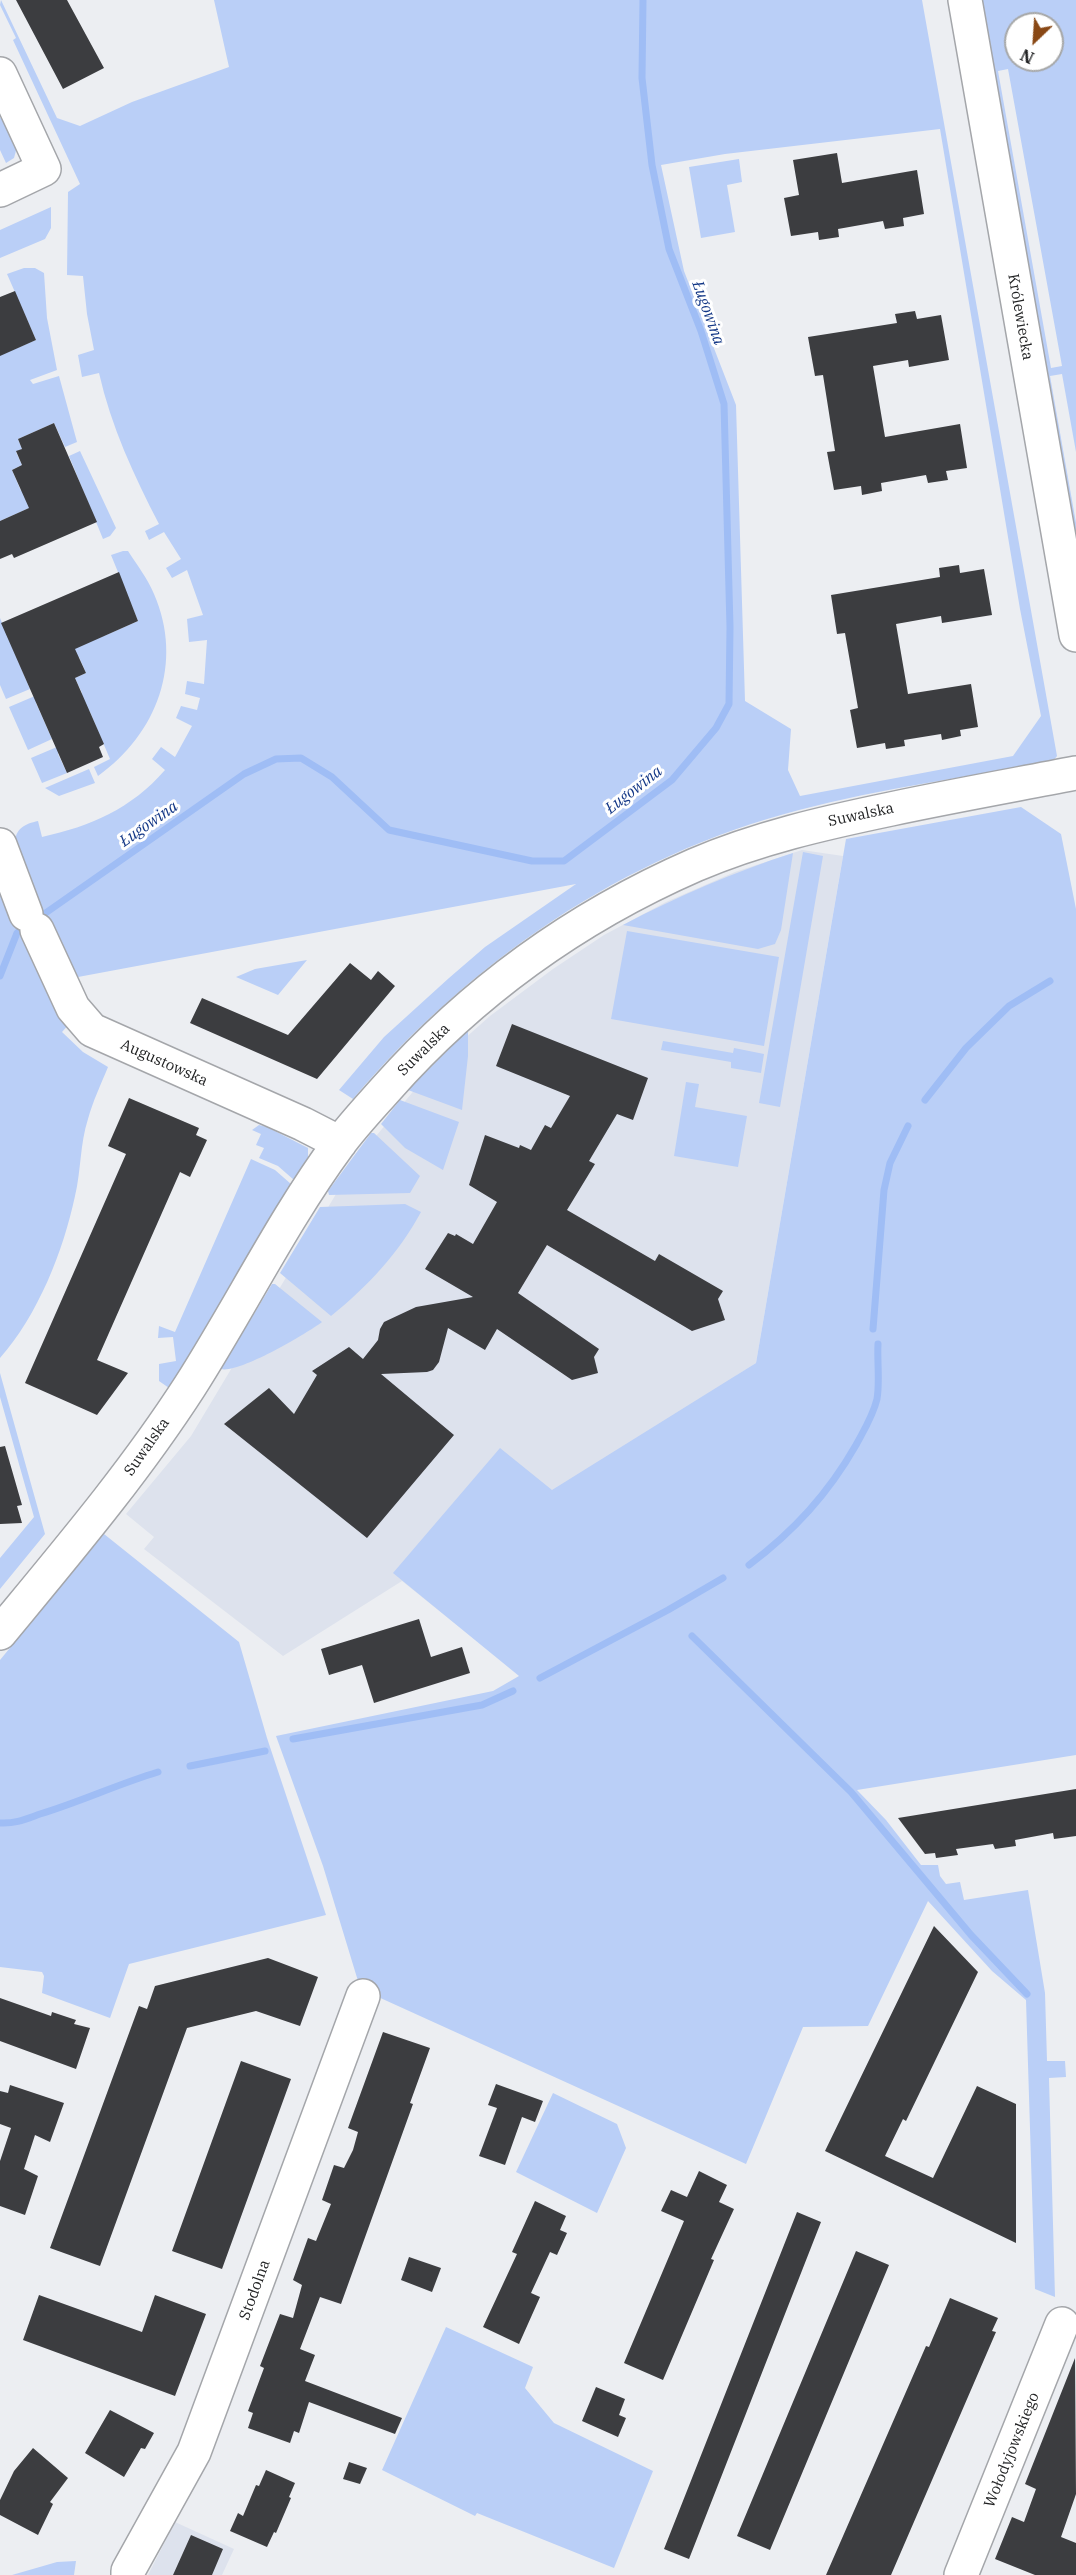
<!DOCTYPE html>
<html>
<head>
<meta charset="utf-8">
<style>
  body { margin:0 }
  #map { position:relative; width:1076px; height:2575px; overflow:hidden; background:#eceef2; font-family:"IBM Plex Serif",serif }
  canvas { display:block }
  .north { position:absolute; left:1004px; top:12px; width:60px; height:60px; box-sizing:border-box; background:#fff; border:2px solid #a6a7a7; border-radius:50%; rotate:205deg; font-size:16px; font-weight:700; line-height:24px; text-align:center; color:#212223 }
  .north::after { content:''; display:block; margin:auto; width:21px; height:27px; background:#894815; clip-path:polygon(50% 0,100% 100%,50% 72%,0 100%) }
</style>
</head>
<body>
<div id="map">
<canvas width="1076" height="2575"></canvas>
<div class="north">N</div>
</div>
<script>
const c = document.querySelector('canvas').getContext('2d');
c.lineJoin = 'round';
function fillPath(path, color) {
  c.fillStyle = color;
  c.fill(path, 'evenodd');
}
function stroke(path, color, width, dash) {
  c.strokeStyle = color;
  c.lineWidth = width;
  c.lineCap = dash ? 'butt' : 'round';
  c.setLineDash(dash || []);
  c.stroke(path);
}
function label(font, color, halo, rows, align = 'center') {
  c.font = font + ' "IBM Plex Serif",serif';
  c.lineWidth = 6;
  c.setLineDash([]);
  c.textBaseline = 'middle';
  c.strokeStyle = halo;
  c.fillStyle = color;
  for (const [text, x, y, turn = 0] of rows) {
    c.save();
    c.translate(x, y);
    c.rotate((+turn || 0) * Math.PI / 180);
    c.textAlign = isNaN(turn) ? turn : align;
    if (halo) c.strokeText(text, 0, 0);
    c.fillText(text, 0, 0);
    c.restore();
  }
}
fillPath(new Path2D(`
  M 802,850 L 843,856 L 756,1363 L 737,1375 L 519,1675 L 402,1581 L 283,1656 L 144,1549 L 154,1537 L 126,1514 L 191,1436 L 357,1159 L 436,1064 L 490,1016 L 553,969 L 604,935 L 666,902 L 735,872 Z
  M 175,2522 L 234,2549 L 222,2575 L 148,2575 Z`), '#dde2ed');
fillPath(new Path2D(`
  M 1,0 L 57,118 L 80,126 L 132,102 L 229,67 L 214,0 L 922,0 L 1057,756 L 1053,761 C 969,777 882,788 799,810 C 624,855 469,962 353,1099 L 339,1090 L 384,1037 L 449,978 L 485,947 L 576,884 L 78,977 L 51,923 L 34,903 L 15,844 C 15,828 25,824 38,821 L 42,837 C 91,826 131,809 165,770 L 152,759 L 161,747 L 175,757 L 192,726 L 176,718 L 181,706 L 197,710 L 200,698 L 185,694 L 187,681 L 204,684 L 207,640 L 189,642 L 187,619 L 203,615 L 187,570 L 172,578 L 166,568 L 181,559 L 164,532 L 149,540 L 145,531 L 159,524 C 134,476 111,426 99,373 L 82,377 L 78,355 L 94,350 L 87,314 L 83,276 L 67,275 L 68,192 L 80,184 L 13,40 L 16,38 L 0,5 ZM 940,129 L 1020,609 L 1041,716 L 1013,756 L 800,796 L 788,770 L 791,729 L 745,701 L 736,405 L 684,271 L 661,165 L 725,154 Z
  M 980,0 L 1076,0 L 1076,452 L 1062,374 L 1050,376 L 1076,523 L 1076,553 ZM 1016,24 L 1052,24 L 1052,60 L 1016,60 ZM 1008,69 L 1062,366 L 1051,368 L 998,71 Z
  M 4,117 L 17,147 L 14,158 L 6,163 L 0,150 L 0,118 Z
  M 739,159 L 742,182 L 727,185 L 735,232 L 701,238 L 689,167 Z
  M 51,207 L 51,228 L 45,239 L 0,258 L 0,230 Z
  M 24,268 L 35,268 L 44,273 L 47,318 L 57,370 L 30,380 L 33,384 L 59,376 L 77,442 L 65,447 L 54,423 L 18,439 L 22,449 L 16,452 L 22,465 L 12,470 L 21,491 L 37,484 L 45,501 L 0,521 L 0,355 L 36,340 L 7,274 Z
  M 80,451 L 116,528 L 110,536 L 103,539 L 69,456 Z
  M 123,551 L 128,551 C 137,565 148,579 154,594 C 184,663 157,734 98,776 L 94,767 L 110,759 L 90,712 L 76,696 L 82,693 L 75,678 L 86,673 L 79,657 L 62,663 L 53,643 L 99,624 L 104,636 L 138,621 L 111,555 Z
  M 0,618 L 30,689 L 6,699 L 0,685 Z
  M 42,693 L 36,703 L 52,739 L 28,750 L 9,707 Z
  M 64,744 L 58,754 L 67,773 L 42,783 L 31,758 Z
  M 89,769 L 95,783 L 59,796 L 45,788 Z
  M 1021,807 L 1061,834 L 1076,909 L 1076,1755 L 857,1790 L 886,1820 L 921,1865 L 938,1865 L 940,1876 L 946,1884 L 960,1882 L 964,1900 L 1028,1890 L 1045,1993 L 1047,2061 L 1065,2061 L 1066,2077 L 1049,2078 L 1055,2297 L 1035,2289 L 1026,2000 L 992,1971 L 928,1901 L 868,2026 L 803,2027 L 746,2164 L 365,1991 L 358,1981 L 323,1866 L 276,1736 L 493,1691 L 519,1676 L 393,1573 L 500,1448 L 552,1490 L 756,1363 L 846,839 Z
  M 803,852 L 823,856 L 780,1107 L 759,1103 Z
  M 793,853 L 781,930 L 775,944 L 758,949 L 623,925 C 678,896 734,872 793,853 Z
  M 0,881 L 71,1022 L 62,1032 L 83,1052 L 108,1067 C 101,1084 93,1101 88,1119 C 80,1143 81,1171 75,1196 C 63,1252 38,1315 0,1358 Z
  M 627,931 L 779,957 L 764,1046 L 611,1019 Z
  M 307,960 L 278,995 L 236,977 L 255,969 Z
  M 468,1030 L 468,1056 L 462,1110 L 408,1090 Z
  M 663,1041 L 733,1053 L 734,1048 L 764,1054 L 761,1073 L 731,1068 L 731,1062 L 661,1050 Z
  M 686,1082 L 699,1084 L 695,1107 L 747,1116 L 738,1167 L 674,1156 Z
  M 400,1100 L 459,1122 L 443,1170 L 405,1148 L 381,1124 Z
  M 259,1125 L 267,1127 L 308,1148 L 308,1157 L 294,1180 L 278,1166 L 259,1158 L 264,1148 L 256,1145 L 261,1134 L 252,1130 Z
  M 371,1133 L 374,1133 L 420,1176 L 410,1193 L 329,1195 L 328,1191 Z
  M 251,1159 L 275,1170 L 291,1184 L 169,1388 L 159,1381 L 159,1364 L 176,1361 L 173,1337 L 158,1338 L 159,1326 L 175,1332 Z
  M 405,1204 L 421,1212 C 399,1253 367,1287 331,1316 L 280,1273 L 320,1207 Z
  M 272,1284 L 275,1284 L 322,1322 C 306,1334 238,1374 221,1369 Z
  M 0,1373 L 45,1534 L 0,1589 L 0,1558 L 34,1517 L 0,1397 Z
  M 104,1534 L 239,1642 L 267,1738 L 326,1915 L 129,1964 L 110,2018 L 42,1993 L 44,1976 L 42,1972 L 0,1967 L 0,1660 Z
  M 553,2093 L 617,2124 L 626,2148 L 597,2213 L 516,2172 Z
  M 446,2327 L 533,2367 L 525,2388 L 554,2423 L 653,2471 L 614,2568 L 477,2513 L 475,2516 L 382,2470 Z
  M 76,2561 L 74,2575 L 12,2575 L 57,2562 Z`), '#bacff7');
stroke(new Path2D(`
  M 37,919 L 244,774 L 276,759 L 301,758 L 332,777 L 389,830 L 532,861 L 564,861 L 672,780 L 716,728 L 729,704 L 730,627 L 724,404 L 701,331 L 669,249 L 652,165 L 642,78 L 643,0
  M 0,976 L 17,933 L 28,925
  M 925,1100 L 966,1048 L 1009,1006 L 1050,981
  M 873,1329 L 884,1190 L 890,1163 L 908,1126
  M 749,1565 C 794,1531 828,1494 856,1445 C 864,1430 873,1416 877,1399 C 880,1382 877,1361 878,1344
  M 692,1636 L 851,1792 L 971,1935 L 1027,1994
  M 540,1678 L 668,1610 L 723,1578
  M 293,1739 L 482,1705 L 513,1691
  M 190,1766 L 265,1751
  M 0,1823 C 15,1824 26,1819 40,1814 C 80,1802 118,1784 158,1772`), '#9fbdf5', 7);
fillPath(new Path2D(`
  M 16,0 L 67,0 L 104,68 L 63,89 Z
  M 837,153 L 842,183 L 917,170 L 924,214 L 903,218 L 904,226 L 885,229 L 883,221 L 838,229 L 839,237 L 819,240 L 818,232 L 791,236 L 784,198 L 799,195 L 793,160 Z
  M 15,291 L 36,340 L 0,356 L 0,297 Z
  M 915,311 L 917,319 L 941,315 L 949,360 L 909,367 L 908,360 L 873,366 L 885,437 L 960,424 L 967,468 L 946,471 L 948,480 L 928,483 L 926,475 L 881,483 L 882,491 L 862,495 L 861,486 L 834,490 L 827,452 L 835,451 L 823,375 L 815,376 L 808,337 L 897,323 L 895,314 Z
  M 54,423 L 97,522 L 14,558 L 12,554 L 0,559 L 0,521 L 29,508 L 12,470 L 22,465 L 16,451 L 22,449 L 18,439 Z
  M 959,565 L 960,573 L 984,569 L 992,615 L 942,623 L 941,616 L 896,624 L 908,694 L 971,684 L 978,727 L 960,730 L 961,736 L 942,740 L 941,734 L 904,740 L 905,746 L 886,749 L 885,743 L 857,748 L 850,710 L 858,708 L 845,633 L 837,634 L 831,595 L 940,577 L 939,568 Z
  M 119,572 L 138,621 L 75,649 L 86,673 L 75,678 L 104,744 L 99,747 L 103,757 L 67,773 L 1,623 Z
  M 350,963 L 371,980 L 378,971 L 395,986 L 317,1079 L 190,1023 L 202,998 L 288,1035 Z
  M 512,1024 L 648,1078 L 633,1120 L 617,1114 L 589,1161 L 595,1164 L 567,1210 L 655,1261 L 659,1254 L 723,1291 L 718,1299 L 725,1320 L 692,1331 L 547,1245 L 518,1293 L 599,1349 L 594,1357 L 598,1373 L 572,1380 L 497,1329 L 485,1350 L 448,1328 L 439,1362 L 433,1370 L 427,1372 L 381,1374 L 454,1435 L 367,1538 L 224,1424 L 269,1388 L 294,1414 L 317,1375 L 312,1371 L 349,1347 L 363,1359 L 378,1340 L 380,1329 L 384,1322 L 416,1307 L 473,1297 L 425,1269 L 448,1233 L 455,1236 L 456,1234 L 473,1244 L 497,1202 L 469,1185 L 485,1135 L 519,1148 L 520,1145 L 531,1150 L 545,1125 L 551,1128 L 570,1096 L 496,1066 Z
  M 129,1098 L 199,1128 L 196,1135 L 207,1140 L 190,1177 L 180,1172 L 97,1360 L 128,1373 L 97,1415 L 25,1383 L 126,1154 L 108,1146 Z
  M 5,1446 L 22,1505 L 17,1506 L 22,1523 L 0,1524 L 0,1447 Z
  M 419,1619 L 431,1657 L 462,1647 L 470,1673 L 374,1703 L 362,1665 L 329,1675 L 321,1649 Z
  M 1076,1789 L 1076,1836 L 1054,1839 L 1053,1833 L 1015,1840 L 1016,1846 L 995,1849 L 993,1844 L 956,1849 L 958,1855 L 936,1858 L 935,1853 L 925,1854 L 898,1818 Z
  M 934,1926 L 978,1972 L 906,2121 L 903,2119 L 885,2156 L 933,2178 L 977,2086 L 1016,2104 L 1016,2243 L 825,2151 Z
  M 268,1958 L 318,1977 L 300,2026 L 256,2011 L 187,2028 L 100,2266 L 50,2248 L 139,2006 L 147,2009 L 155,1986 Z
  M 0,1998 L 51,2016 L 52,2012 L 76,2020 L 74,2024 L 90,2028 L 76,2069 L 0,2041 Z
  M 383,2032 L 430,2048 L 410,2103 L 413,2104 L 341,2304 L 320,2297 L 300,2349 L 315,2355 L 305,2381 L 402,2418 L 395,2434 L 309,2402 L 299,2433 L 294,2431 L 290,2443 L 248,2428 L 253,2413 L 248,2411 L 264,2368 L 260,2366 L 280,2314 L 293,2318 L 302,2285 L 293,2280 L 308,2238 L 316,2241 L 331,2204 L 322,2200 L 334,2165 L 344,2168 L 353,2150 L 358,2132 L 348,2128 Z
  M 241,2061 L 291,2079 L 222,2269 L 172,2251 Z
  M 496,2084 L 543,2101 L 535,2122 L 522,2117 L 505,2165 L 479,2156 L 497,2108 L 488,2105 Z
  M 10,2085 L 64,2103 L 50,2142 L 35,2135 L 24,2169 L 38,2176 L 25,2215 L 0,2206 L 0,2161 L 11,2128 L 0,2124 L 0,2091 L 8,2093 Z
  M 699,2171 L 727,2185 L 719,2202 L 734,2209 L 711,2259 L 714,2260 L 663,2380 L 624,2363 L 684,2221 L 661,2211 L 671,2190 L 687,2197 Z
  M 535,2201 L 566,2216 L 560,2230 L 567,2233 L 557,2255 L 550,2252 L 531,2293 L 540,2297 L 519,2344 L 483,2327 L 517,2254 L 512,2252 Z
  M 797,2212 L 821,2222 L 689,2559 L 664,2549 Z
  M 856,2251 L 889,2265 L 770,2550 L 737,2536 Z
  M 409,2257 L 441,2268 L 432,2292 L 401,2280 Z
  M 39,2295 L 142,2332 L 155,2295 L 206,2314 L 175,2396 L 23,2340 Z
  M 950,2298 L 998,2318 L 992,2331 L 996,2332 L 891,2575 L 826,2575 L 926,2346 L 929,2347 Z
  M 1075,2358 L 1076,2494 L 1061,2537 L 1076,2543 L 1076,2575 L 1035,2575 L 995,2559 L 1012,2517 L 1024,2522 L 1036,2489 L 1025,2484 Z
  M 596,2387 L 625,2399 L 619,2415 L 626,2418 L 618,2437 L 582,2421 Z
  M 110,2410 L 154,2433 L 145,2449 L 141,2448 L 124,2477 L 85,2453 Z
  M 33,2448 L 68,2478 L 50,2502 L 53,2504 L 38,2535 L 0,2515 L 0,2500 L 14,2471 Z
  M 349,2462 L 367,2468 L 360,2484 L 343,2479 Z
  M 266,2470 L 295,2483 L 289,2497 L 291,2498 L 276,2533 L 274,2532 L 267,2547 L 230,2531 L 238,2513 L 243,2516 L 256,2485 L 259,2486 Z
  M 191,2535 L 223,2549 L 212,2575 L 173,2575 Z`), '#3c3d40');
const minor = new Path2D(`
  M 965,0 L 1076,635
  M 0,74 L 44,169 L 0,190
  M 0,845 L 26,914
  M 37,930 L 73,1008 L 92,1030 L 303,1124 L 340,1143
  M 0,1633 C 66,1553 134,1473 190,1386 C 241,1306 283,1220 339,1144 C 353,1125 370,1107 386,1089 C 472,992 576,917 695,865 C 758,838 824,823 891,809 C 952,796 1014,785 1076,773
  M 128,2575 L 128,2571 L 194,2452 L 363,1996
  M 961,2575 L 1062,2324`);
stroke(minor, '#a4a6aa', 36);
stroke(minor, '#fff', 33);
label('15px', '#212223', '#fff', [
  ["Królewiecka",1020,317,80],
  ["Suwalska",861,815,-12],
  ["Suwalska",424,1050,-45],
  ["Augustowska",164,1063,24],
  ["Suwalska",147,1447,-55],
  ["Stodolna",255,2290,-70],
  ["Wołodyjowskiego",1012,2450,-68]
]);
label('italic 16px', '#133786', '#fff', [
  ["Ługowina",708,313,70],
  ["Ługowina",634,790,-38],
  ["Ługowina",149,824,-35]
]);
</script>
</body>
</html>
